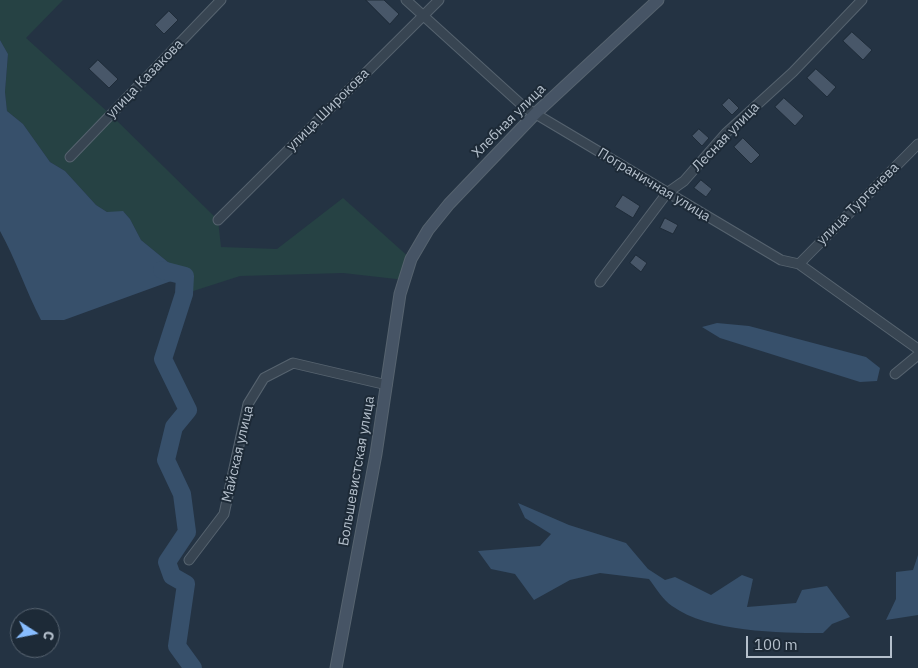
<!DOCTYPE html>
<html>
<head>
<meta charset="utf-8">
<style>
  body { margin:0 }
  #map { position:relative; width:918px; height:668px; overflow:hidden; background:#243343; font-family:"IBM Plex Sans",sans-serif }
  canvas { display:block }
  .north { position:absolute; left:10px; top:608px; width:50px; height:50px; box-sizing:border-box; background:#1d2a37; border:1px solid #5a6673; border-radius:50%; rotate:101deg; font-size:14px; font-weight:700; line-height:20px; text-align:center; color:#b5c0cc }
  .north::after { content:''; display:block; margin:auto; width:18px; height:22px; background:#88bdff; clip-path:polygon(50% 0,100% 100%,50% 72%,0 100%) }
  .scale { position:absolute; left:746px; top:636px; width:146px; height:22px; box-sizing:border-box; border:2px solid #b5c0cc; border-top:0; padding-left:6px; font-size:15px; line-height:18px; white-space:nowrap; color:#b5c0cc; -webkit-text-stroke:4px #1d2a37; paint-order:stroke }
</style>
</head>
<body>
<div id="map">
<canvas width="918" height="668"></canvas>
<div class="north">С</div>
<div class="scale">100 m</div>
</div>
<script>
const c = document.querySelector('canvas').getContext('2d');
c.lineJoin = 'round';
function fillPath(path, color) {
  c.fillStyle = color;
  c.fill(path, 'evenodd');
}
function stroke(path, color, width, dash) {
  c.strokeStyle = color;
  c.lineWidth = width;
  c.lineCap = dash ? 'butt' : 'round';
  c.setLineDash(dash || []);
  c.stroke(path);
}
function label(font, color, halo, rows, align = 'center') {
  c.font = font + ' "IBM Plex Sans",sans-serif';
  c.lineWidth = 4;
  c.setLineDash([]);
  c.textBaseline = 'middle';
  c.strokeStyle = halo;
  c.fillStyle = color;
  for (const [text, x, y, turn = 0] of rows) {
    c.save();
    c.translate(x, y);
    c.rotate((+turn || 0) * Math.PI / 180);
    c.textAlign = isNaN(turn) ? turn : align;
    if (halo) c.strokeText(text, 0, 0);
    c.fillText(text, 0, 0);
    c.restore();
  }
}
fillPath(new Path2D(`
  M 0,0 L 63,0 L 26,38 L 111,115 L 218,220 L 221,247 L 277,249 L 343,198 L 411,259 L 405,280 L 343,273 L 240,276 L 184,294 L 185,276 L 141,240 L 130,219 L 124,212 L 107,212 L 96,205 L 65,171 L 50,162 L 23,124 L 7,111 L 5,92 L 8,54 L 0,40 Z`), '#264244');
fillPath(new Path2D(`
  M 0,40 L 8,54 L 5,92 L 7,111 L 23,124 L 50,162 L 65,171 L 96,205 L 107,212 L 123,211 L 130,219 L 141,240 L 185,276 L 64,320 L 41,320 C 26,291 16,260 0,231 Z
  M 717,323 L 749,326 L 866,357 L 880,368 L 877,381 L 860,382 L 720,338 L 702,327 Z
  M 518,503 L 569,525 L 626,543 L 648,569 L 665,580 L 675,577 L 711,595 L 742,575 L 753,579 L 747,607 L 796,603 L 802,590 L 827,586 L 850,617 L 832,624 L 823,633 C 779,633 708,632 672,606 C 663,600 656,588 649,579 L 600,573 L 570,580 L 534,600 L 515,574 L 491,569 L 478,551 L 540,546 L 551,534 L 525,518 Z
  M 918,555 L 918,615 L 886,620 L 896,599 L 896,572 L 913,570 Z`), '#37506b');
stroke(new Path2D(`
  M 162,270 L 185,276 L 184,294 L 163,359 L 188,410 L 174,427 L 166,460 L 182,494 L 187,532 L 167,562 L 172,576 L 186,584 L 177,646 L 193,668`), '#37506b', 18);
const building = new Path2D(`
  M 366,0 L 384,0 L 399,14 L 390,24 Z
  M 169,11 L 178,20 L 164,34 L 155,25 Z
  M 852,32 L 872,50 L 863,60 L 843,41 Z
  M 98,60 L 118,79 L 109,88 L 89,69 Z
  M 816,69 L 836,87 L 827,97 L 807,78 Z
  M 729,98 L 739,108 L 732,115 L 722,105 Z
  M 784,98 L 804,116 L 795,126 L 775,107 Z
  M 699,129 L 709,138 L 702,146 L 692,136 Z
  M 743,138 L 760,155 L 751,164 L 734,147 Z
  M 701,180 L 712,189 L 706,197 L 694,188 Z
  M 623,195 L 640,206 L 633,218 L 615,207 Z
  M 665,218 L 678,225 L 673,234 L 660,228 Z
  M 636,255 L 647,263 L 641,272 L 630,263 Z`);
fillPath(building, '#485769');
stroke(building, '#1f2c39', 1);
const street = new Path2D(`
  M 406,0 L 524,107 L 781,260 L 799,264 L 918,349
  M 70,157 L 221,0
  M 218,220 L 439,0
  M 799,264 L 918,144
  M 600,282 L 667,193 L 684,181 L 726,133 L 793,72 L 862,0
  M 895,374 L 918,355
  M 189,560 L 224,514 L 248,404 L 264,378 L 293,363 L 387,385`);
const secondary = new Path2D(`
  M 336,668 L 376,454 L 400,294 L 411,259 L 428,230 L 449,204 L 536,113 L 658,0`);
stroke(street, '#56636f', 11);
stroke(secondary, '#56636f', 13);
stroke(street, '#384552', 9);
stroke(secondary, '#465465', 11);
label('14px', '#b5c0cc', '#1d2a37', [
  ["улица Казакова",145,79,-46],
  ["улица Широкова",328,110,-45],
  ["Хлебная улица",509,121,-45],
  ["Лесная улица",726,137,-46],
  ["Пограничная улица",654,185,31],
  ["улица Тургенева",858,204,-45],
  ["Майская улица",238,454,-77],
  ["Большевистская улица",357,471,-80]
]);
</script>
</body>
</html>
